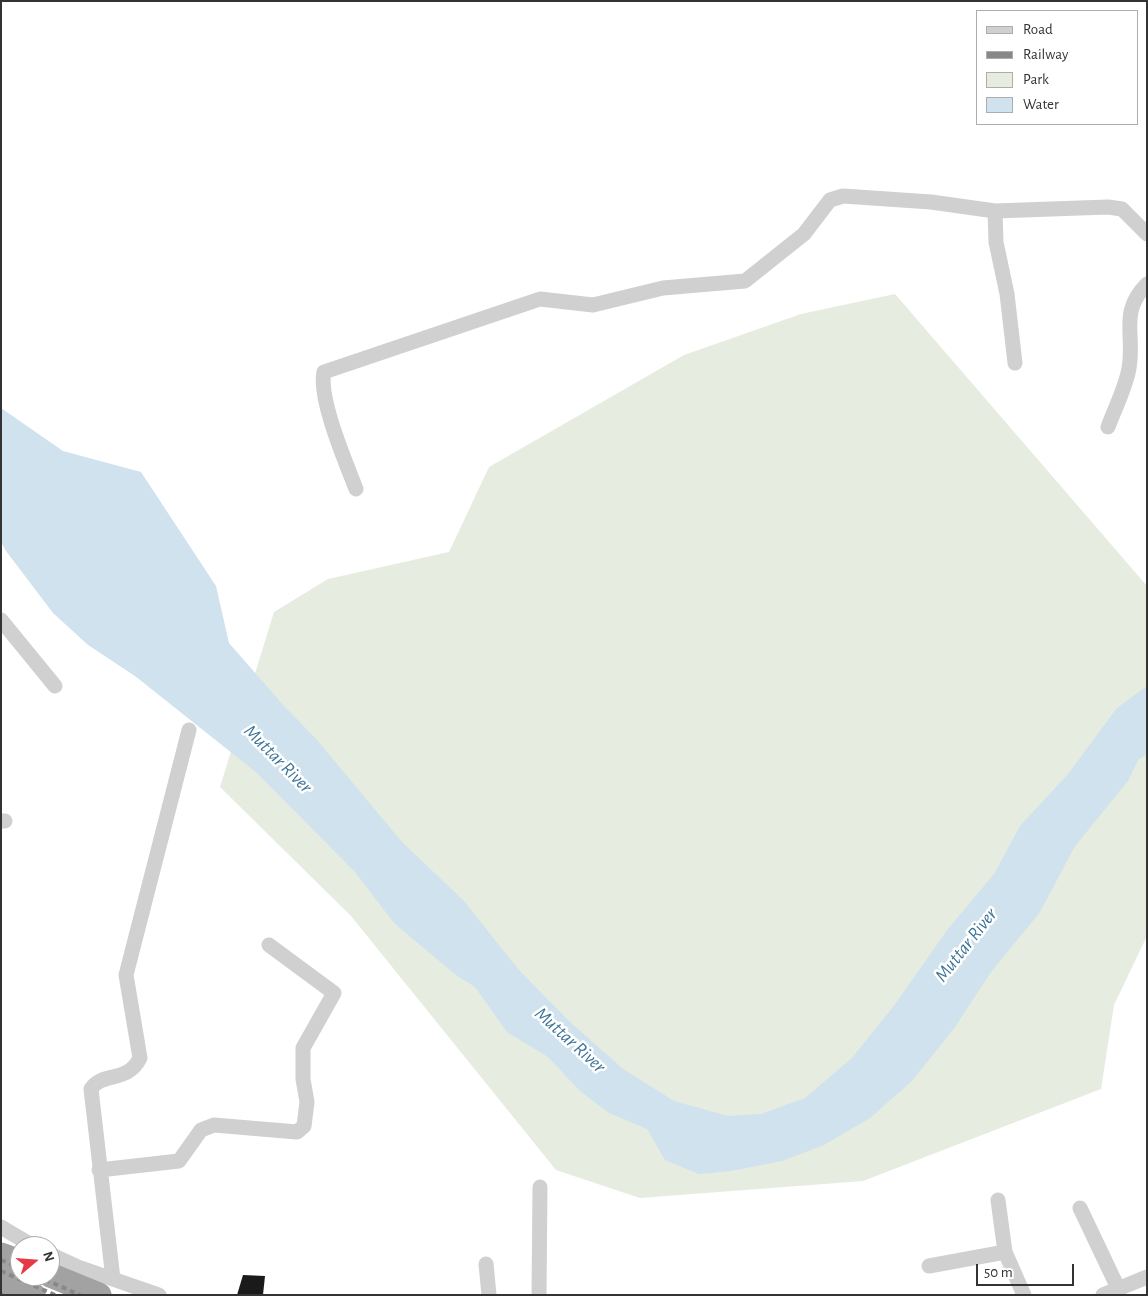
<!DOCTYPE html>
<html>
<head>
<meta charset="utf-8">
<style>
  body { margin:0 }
  #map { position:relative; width:1148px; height:1296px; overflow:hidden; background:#fff; font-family:"Alegreya Sans",sans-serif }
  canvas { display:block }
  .frame { position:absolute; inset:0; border:2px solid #333; pointer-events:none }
  .legend { position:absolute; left:976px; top:10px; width:162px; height:115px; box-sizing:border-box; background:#fff; border:1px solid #adadad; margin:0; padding:6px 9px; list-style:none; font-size:15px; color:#333 }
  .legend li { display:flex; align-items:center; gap:10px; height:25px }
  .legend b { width:25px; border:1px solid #adadad }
  .north { position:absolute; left:10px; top:1236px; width:50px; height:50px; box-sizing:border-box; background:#fff; border:1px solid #adadad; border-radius:50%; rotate:72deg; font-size:14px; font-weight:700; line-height:20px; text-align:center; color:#333 }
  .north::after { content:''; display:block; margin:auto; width:18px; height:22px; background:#e63946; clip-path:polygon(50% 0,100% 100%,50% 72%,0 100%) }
  .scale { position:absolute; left:976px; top:1264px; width:98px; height:22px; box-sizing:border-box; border:2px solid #333; border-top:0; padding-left:6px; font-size:15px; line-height:18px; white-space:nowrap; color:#333; -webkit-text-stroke:4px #fff; paint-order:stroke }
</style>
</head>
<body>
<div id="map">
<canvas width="1148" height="1296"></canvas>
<div class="frame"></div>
<ul class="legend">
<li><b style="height:6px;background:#d0d0d0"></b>Road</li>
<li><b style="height:6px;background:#888"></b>Railway</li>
<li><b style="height:14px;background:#e6ecdf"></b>Park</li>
<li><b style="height:14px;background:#cfe2ee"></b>Water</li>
</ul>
<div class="north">N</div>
<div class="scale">50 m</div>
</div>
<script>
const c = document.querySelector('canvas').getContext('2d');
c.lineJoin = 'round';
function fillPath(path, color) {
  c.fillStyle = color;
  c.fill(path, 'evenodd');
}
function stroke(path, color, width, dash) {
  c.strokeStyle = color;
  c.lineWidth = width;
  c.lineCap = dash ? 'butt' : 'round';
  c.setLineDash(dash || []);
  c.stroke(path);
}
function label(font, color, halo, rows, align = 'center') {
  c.font = font + ' "Alegreya Sans",sans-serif';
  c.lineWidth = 5;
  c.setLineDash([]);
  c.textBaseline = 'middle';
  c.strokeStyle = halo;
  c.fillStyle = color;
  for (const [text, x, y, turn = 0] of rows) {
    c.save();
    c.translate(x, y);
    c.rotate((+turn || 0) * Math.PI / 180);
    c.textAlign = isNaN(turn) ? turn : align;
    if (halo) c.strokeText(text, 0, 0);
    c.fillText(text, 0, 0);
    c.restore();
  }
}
fillPath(new Path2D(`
  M 895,294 L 1147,586 L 1147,936 L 1114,1005 L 1101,1089 L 863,1181 L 640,1198 L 556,1170 L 351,916 L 220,787 L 274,612 L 328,579 L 449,552 L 489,467 L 684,355 L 801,314 Z`), '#e6ecdf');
fillPath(new Path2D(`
  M 1,408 L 63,451 L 141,472 L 216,586 L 229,643 L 284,706 L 317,740 L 401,841 L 464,901 L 518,969 L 569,1021 L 623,1069 L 674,1101 L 728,1116 L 761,1114 L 805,1098 L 852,1058 L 893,1007 L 948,929 L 994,874 L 1020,826 L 1068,774 L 1117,708 L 1147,686 L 1147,754 L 1138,760 L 1128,781 L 1075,846 L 1040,912 L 991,972 L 955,1027 L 912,1081 L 870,1118 L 824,1145 L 782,1161 L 731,1171 L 699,1174 L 665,1160 L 647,1129 L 609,1113 L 580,1091 L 548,1057 L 507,1032 L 475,987 L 456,975 L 394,923 L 355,872 L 257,773 L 135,676 L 88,645 L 53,613 L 6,551 L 1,542 Z`), '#cfe2ee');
fillPath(new Path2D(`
  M 243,1275 L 265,1276 L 263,1295 L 237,1295 Z`), '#1a1a1a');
stroke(new Path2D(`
  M 995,211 L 996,242 L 1007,294 L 1015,363
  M 1108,427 C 1115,408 1126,387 1129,368 C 1135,334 1119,312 1147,284
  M 356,489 C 346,463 318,398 324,372 L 540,299 L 593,305 L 663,288 L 745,281 L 804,234 L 830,200 L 843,196 L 931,202 L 995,211 L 1108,207 L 1122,209 L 1147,234
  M 1,620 L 55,686
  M 1,821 L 5,821
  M 99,1170 L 179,1161 L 201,1130 L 214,1125 L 297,1132 L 304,1126 L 307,1102 L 303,1079 L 303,1048 L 334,993 L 269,945
  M 998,1200 L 1005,1252 L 1024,1295
  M 1080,1208 L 1118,1288
  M 1,1227 L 33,1246
  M 50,1254 L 78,1267 L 159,1295
  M 486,1264 L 489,1295
  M 929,1266 L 1005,1252
  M 113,1279 L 91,1089 C 103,1071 127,1084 140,1058 L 126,975 L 189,730
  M 539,1295 L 540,1187
  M 1103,1295 L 1147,1277`), '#d0d0d0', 15);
stroke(new Path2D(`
  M 1,1255 L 20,1262
  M 50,1275 L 99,1295
  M 1,1281 L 33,1295`), '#a2a2a2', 25);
stroke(new Path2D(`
  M 1,1260 L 20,1268
  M 1,1271 L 55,1295
  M 37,1276 L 80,1295
  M 1,1294 L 2,1295`), '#888', 4, [5, 4]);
label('italic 19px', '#3f7597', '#fff', [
  ["Muttar River",278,759,45],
  ["Muttar River",966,945,-52],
  ["Muttar River",570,1040,42]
]);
</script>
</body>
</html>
